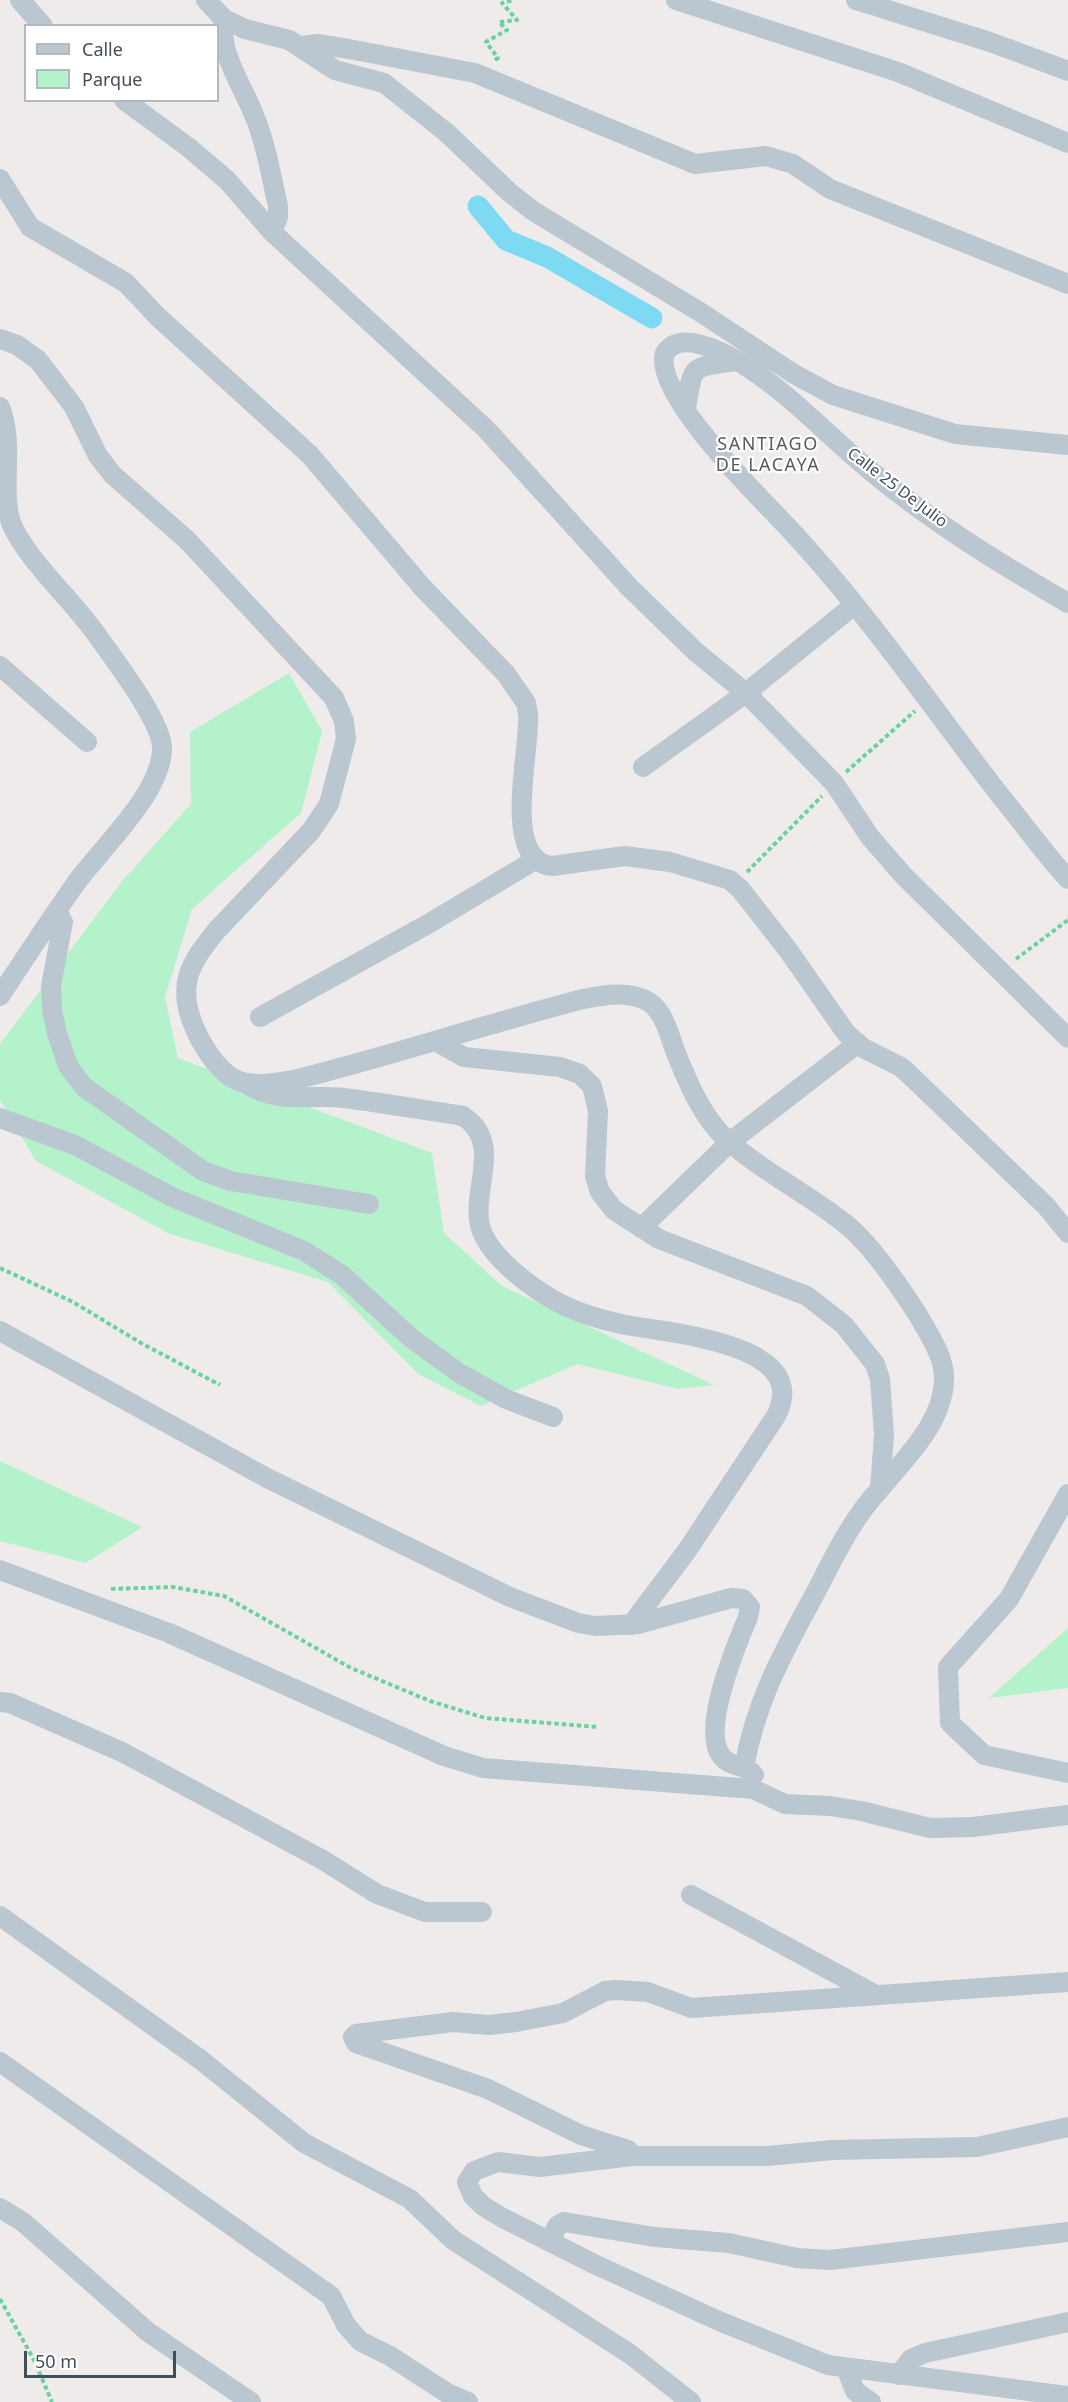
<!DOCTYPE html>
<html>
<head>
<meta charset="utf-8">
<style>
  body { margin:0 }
  #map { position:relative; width:1068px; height:2402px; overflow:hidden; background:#efebeb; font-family:"Noto Sans",sans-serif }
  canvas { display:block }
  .legend { position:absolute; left:24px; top:24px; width:195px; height:78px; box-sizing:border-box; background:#fff; border:2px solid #b3b9bd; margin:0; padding:8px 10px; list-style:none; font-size:18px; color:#424f5a }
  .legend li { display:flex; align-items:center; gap:12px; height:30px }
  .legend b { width:30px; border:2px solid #b3b9bd }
  .scale { position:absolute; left:24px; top:2351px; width:152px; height:27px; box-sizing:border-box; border:3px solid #424f5a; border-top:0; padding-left:8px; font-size:18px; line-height:21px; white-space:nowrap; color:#424f5a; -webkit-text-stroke:4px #fff; paint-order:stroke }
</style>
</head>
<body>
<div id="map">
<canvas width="1068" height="2402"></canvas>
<ul class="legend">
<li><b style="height:8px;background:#bac6d0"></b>Calle</li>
<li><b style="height:16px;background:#b4f2cc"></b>Parque</li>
</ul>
<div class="scale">50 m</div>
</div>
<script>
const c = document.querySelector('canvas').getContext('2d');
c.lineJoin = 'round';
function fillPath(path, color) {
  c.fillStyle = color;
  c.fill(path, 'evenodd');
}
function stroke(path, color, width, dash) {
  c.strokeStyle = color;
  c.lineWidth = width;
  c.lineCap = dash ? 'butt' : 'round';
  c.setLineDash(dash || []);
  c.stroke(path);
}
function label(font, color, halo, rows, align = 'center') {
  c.font = font + ' "Noto Sans",sans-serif';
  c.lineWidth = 4.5;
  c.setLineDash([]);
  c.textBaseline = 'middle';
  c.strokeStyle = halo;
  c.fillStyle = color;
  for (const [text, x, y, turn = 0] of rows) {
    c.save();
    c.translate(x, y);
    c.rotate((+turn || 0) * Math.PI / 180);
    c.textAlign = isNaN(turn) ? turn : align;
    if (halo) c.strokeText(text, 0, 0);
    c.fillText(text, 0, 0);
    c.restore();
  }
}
fillPath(new Path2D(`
  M 289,673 L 322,731 L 301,813 L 192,909 L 165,997 L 178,1058 L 432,1153 L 444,1233 L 502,1286 L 714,1385 L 678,1389 L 577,1364 L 481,1406 L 418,1374 L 328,1282 L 170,1234 L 36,1161 L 0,1100 L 0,1044 L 123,880 L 191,804 L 190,732 Z
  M 0,1461 L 142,1527 L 86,1563 L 0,1541 Z
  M 1068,1628 L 1068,1688 L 989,1698 Z`), '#b4f2cc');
stroke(new Path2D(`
  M 478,206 L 506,240 L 547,257 L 652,318`), '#7ddaf2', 21);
stroke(new Path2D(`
  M 495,60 L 498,58 L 486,42 L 507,30 L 499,22 L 517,20 L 502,3 L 513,0
  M 846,772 L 915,711
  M 747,872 L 822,796
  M 1016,959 L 1068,920
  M 0,1268 L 73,1302 L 141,1343 L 220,1385
  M 111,1589 L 173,1587 L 224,1596 L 351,1668 L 430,1701 L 485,1718 L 598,1727
  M 0,2299 L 34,2360 L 52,2402`), '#6ad29e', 4, [4.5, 3]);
stroke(new Path2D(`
  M 20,0 L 43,26
  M 206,0 L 224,19 L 245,29 L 289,40 L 335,70 L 384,83 L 447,133 L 509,192 L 533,211 L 700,312 L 794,374 L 833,395 L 955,434 L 1068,445
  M 676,0 L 898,72 L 1068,143
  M 856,0 L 990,42 L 1068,71
  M 224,19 C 218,53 242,84 254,115 C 266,143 271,176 278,206 L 278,217 L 272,232
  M 302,46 L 317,44 L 349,49 L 475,73 L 695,164 L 766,156 L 793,164 L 830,189 L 1068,284
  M 124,100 L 188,147 L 227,180 L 272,232 L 486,429 L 629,587 L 696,652 L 746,693 L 834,783 L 870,837 L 903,875 L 1068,1038
  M 0,179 L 30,227 L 126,283 L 157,316 L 310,455 L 423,588 L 506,674 L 526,703 L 528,714 C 531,750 500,861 552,866 L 625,856 L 670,862 L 730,880 L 741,890 L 788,950 L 846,1033 L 863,1048 L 901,1067 L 912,1077 L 1046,1206 L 1068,1233
  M 0,339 L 17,345 L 38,360 L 74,407 L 98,456 L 113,475 L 187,540 L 334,698 L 344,721 L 346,739 L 329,804 L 311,831 L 217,930 C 189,964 176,986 195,1029 C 204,1049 223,1080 246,1083 C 278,1088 323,1072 354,1064 C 430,1043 506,1019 583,999 C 604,995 629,990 649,1002 C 666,1013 670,1040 678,1058 C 689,1085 702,1115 723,1136 C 761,1172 808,1193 848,1226 C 873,1247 900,1287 918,1315 C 928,1333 944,1356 944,1377 C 945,1421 906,1457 880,1489
  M 0,407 C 15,445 0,488 11,523 C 28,562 74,601 99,638 C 116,662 161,721 162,747 C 163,792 102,847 76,883 C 50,920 25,958 0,996
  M 686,409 C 693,363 690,368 736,361
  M 1068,603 C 1000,564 932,522 872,472 C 823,432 779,381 723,353 C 706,345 677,334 665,353 C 652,390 752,490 778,517 C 860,602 927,701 999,794 C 1022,822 1043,852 1068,879
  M 0,666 L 87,742
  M 643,767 L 746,693 L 854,605
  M 57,911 L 63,922 L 51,986 L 52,1010 L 57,1033 L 68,1066 L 84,1087 L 203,1171 L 231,1181 L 369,1204
  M 260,1017 L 428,924 L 535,860
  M 435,1041 L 464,1057 L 560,1067 L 580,1074 L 592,1086 L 598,1111 L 595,1176 L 600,1192 L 614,1210 L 659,1239 L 807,1296 L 844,1325 L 875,1364 L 880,1379 L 884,1435 L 880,1489 C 854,1516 836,1553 819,1586 C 786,1648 756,1698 744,1768
  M 248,1085 C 277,1104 311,1094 344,1098 C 384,1103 423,1110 463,1116 C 502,1142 474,1184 479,1221 C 484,1255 536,1292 565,1306 C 582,1314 603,1320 621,1324 C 662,1333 815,1341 776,1416 L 686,1552 L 631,1625
  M 0,1118 L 75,1145 L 172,1197 L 304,1251 L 342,1275 L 411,1338 L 459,1373 L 506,1399 L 553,1417
  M 641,1228 L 730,1142 L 858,1043
  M 0,1331 L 267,1478 L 510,1597 L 578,1623 L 596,1626 L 638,1624 L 731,1598 L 743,1599 L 750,1607 L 748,1617 C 736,1646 700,1730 722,1757 C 731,1768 746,1764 754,1775
  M 1068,1494 L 1009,1599 L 948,1667 L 950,1723 L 984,1755 L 1068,1773
  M 0,1570 L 169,1633 L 444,1756 L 483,1768 L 753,1789 L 785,1804 L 830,1806 L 861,1811 L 930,1828 L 973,1827 L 1068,1815
  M 0,1702 L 10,1703 L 122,1752 L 323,1860 L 377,1894 L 425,1912 L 482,1912
  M 691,1895 L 876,1995
  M 0,1916 L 201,2060 L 304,2143 L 410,2199 L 453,2240 L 630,2354 L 691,2402
  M 0,2062 L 331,2296 L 346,2325 L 360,2341 L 390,2356 L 447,2393 L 468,2402
  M 1068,2127 L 977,2147 L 833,2150 L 767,2156 L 632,2156 L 540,2167 L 498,2162 L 474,2171 L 467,2182 L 473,2196 L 483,2206 L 501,2217 L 594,2264 L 719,2321 L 828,2365 L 1068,2396
  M 632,2156 L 628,2150 L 581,2135 L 488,2089 L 356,2043 L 353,2037 L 356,2034 L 453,2022 L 489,2025 L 516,2022 L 563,2013 L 605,1991 L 616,1990 L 648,1992 L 691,2008 L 1068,1982
  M 0,2208 L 23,2222 L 148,2332 L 251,2402
  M 551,2240 L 557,2226 L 564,2222 L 655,2237 L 729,2243 L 797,2258 L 830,2260 L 1068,2232
  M 846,2368 L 855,2391 L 871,2402
  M 899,2375 L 911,2359 L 925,2353 L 1068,2322`), '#bac6d0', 20);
label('16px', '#424f5a', '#fff', [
  ["Calle 25 De Julio",897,488,37]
]);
c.letterSpacing = '1.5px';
label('18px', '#585c61', '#fff', [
  ["SANTIAGO",768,445],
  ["DE LACAYA",768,466]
]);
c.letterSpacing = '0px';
</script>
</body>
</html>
